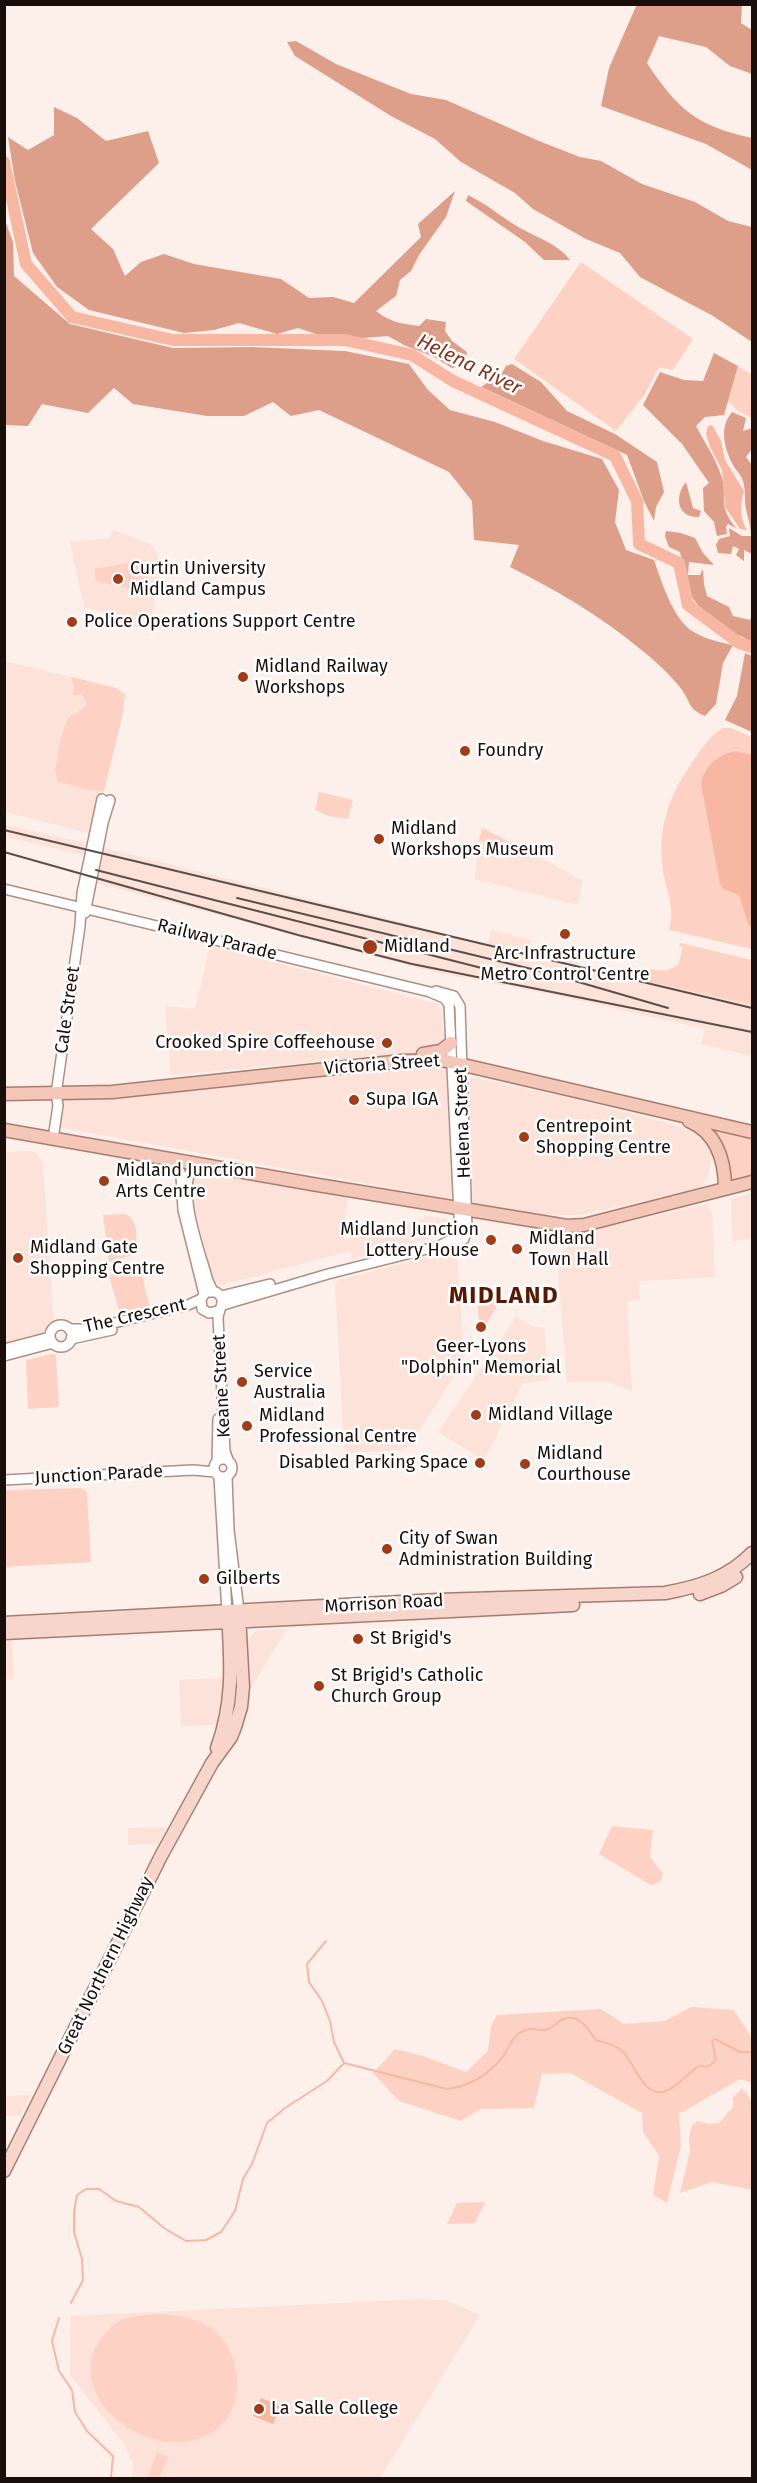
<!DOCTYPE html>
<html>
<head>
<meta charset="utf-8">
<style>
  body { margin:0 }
  #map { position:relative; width:757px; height:2483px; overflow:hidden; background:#fdefea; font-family:"Fira Sans",sans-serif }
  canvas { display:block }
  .frame { position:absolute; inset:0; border:6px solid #190e0a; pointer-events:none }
</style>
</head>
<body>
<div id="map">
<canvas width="757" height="2483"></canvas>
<div class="frame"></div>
</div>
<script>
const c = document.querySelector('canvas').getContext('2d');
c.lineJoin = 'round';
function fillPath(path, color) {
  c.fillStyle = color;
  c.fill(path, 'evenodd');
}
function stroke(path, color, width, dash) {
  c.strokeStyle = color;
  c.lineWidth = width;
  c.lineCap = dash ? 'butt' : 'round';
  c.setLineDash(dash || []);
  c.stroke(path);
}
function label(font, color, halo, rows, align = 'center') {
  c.font = font + ' "Fira Sans",sans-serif';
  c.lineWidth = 5;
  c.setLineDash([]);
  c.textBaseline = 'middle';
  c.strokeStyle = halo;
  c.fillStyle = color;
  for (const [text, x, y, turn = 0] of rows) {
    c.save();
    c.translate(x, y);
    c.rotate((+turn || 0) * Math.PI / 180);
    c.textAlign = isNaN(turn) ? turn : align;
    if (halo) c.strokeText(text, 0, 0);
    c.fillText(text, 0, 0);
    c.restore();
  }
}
fillPath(new Path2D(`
  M 113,530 L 150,544 L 157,551 L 160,568 L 151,624 L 147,629 L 126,625 L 127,617 L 84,607 L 70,542 L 110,538 Z
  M 4,661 L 109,686 L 125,694 L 123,713 L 93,834 L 5,812 Z
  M 5,825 L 86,843 L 84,855 L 5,837 Z
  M 479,840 L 538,856 L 583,881 L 577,905 L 475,879 Z
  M 101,847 L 487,944 L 491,930 L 531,940 L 531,948 L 571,957 L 578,961 L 578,965 L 752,1005 L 752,1056 L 701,1044 L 705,1029 L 555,995 L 430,971 L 93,882 Z
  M 210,946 L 438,1004 L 441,1010 L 444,1041 L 453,1199 L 57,1127 L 62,1100 L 388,1070 L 387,1055 L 171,1075 L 165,1006 L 195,1009 Z
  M 471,1077 L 560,1096 L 676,1125 L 692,1132 L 703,1141 L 712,1155 L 708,1176 L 703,1185 L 692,1190 L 580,1215 L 545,1215 L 473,1203 L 467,1082 Z
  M 29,1151 L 37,1153 L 43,1163 L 54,1328 L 50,1334 L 5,1349 L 5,1152 Z
  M 192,1170 L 348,1198 L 341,1240 L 424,1219 L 424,1215 L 452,1220 L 455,1232 L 352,1259 L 350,1251 L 222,1285 L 213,1280 L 202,1237 L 193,1202 Z
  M 752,1193 L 752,1239 L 732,1241 L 731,1199 Z
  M 707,1204 L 712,1212 L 715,1277 L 639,1281 L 640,1300 L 627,1301 L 632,1391 L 605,1381 L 567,1382 L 557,1258 L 582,1233 Z
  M 457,1249 L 464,1360 L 410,1446 L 403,1450 L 350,1453 L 344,1447 L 335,1285 L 339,1280 Z
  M 516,1317 L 534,1327 L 544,1328 L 549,1380 L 523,1383 L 484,1460 L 438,1432 Z
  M 287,1629 L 251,1688 L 248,1640 L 256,1631 Z
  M 12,1640 L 14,1679 L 5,1679 L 5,1641 Z
  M 224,1678 L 225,1695 L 220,1719 L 215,1725 L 181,1726 L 179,1680 Z
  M 167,1827 L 158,1843 L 128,1845 L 128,1828 Z
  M 31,2095 L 21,2115 L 5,2116 L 5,2096 Z
  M 424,2299 L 447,2301 L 480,2315 L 380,2478 L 132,2478 L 133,2463 L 124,2444 L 70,2375 L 71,2316 Z`), '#fce2d9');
fillPath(new Path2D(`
  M 581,262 L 693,339 L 673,370 L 659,367 L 645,394 L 616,431 L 514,359 Z
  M 738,366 L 752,375 L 752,418 L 738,411 L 728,401 Z
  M 145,560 L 148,583 L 143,592 L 96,581 L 94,569 Z
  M 71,677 L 116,688 L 125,694 L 123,713 L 104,791 L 89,790 L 57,781 L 55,770 C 58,757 61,728 69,718 C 73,713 81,712 85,706 C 88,701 84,697 80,694 L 73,696 L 74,687 Z
  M 723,728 L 731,728 L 752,737 L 752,949 L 669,930 C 675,910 668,895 664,876 C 656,835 667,798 690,766 C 698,753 710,735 723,728 Z
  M 319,792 L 353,800 L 348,819 L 328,816 L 315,810 Z
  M 482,828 L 538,856 L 479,840 Z
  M 680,943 L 752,960 L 752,1005 L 628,977 L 631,967 L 666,971 L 678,965 L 683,947 L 679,946 Z
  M 701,1126 L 752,1134 L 752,1180 L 726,1187 L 726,1175 Z
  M 126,1214 C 140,1222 136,1240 136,1254 L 109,1262 L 103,1215 Z
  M 140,1267 L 150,1308 L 120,1315 L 109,1275 Z
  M 477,1295 L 504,1295 L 485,1326 L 479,1325 Z
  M 52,1354 L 56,1355 L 59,1407 L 28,1409 L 26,1360 Z
  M 82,1488 L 87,1492 L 91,1562 L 5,1567 L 5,1490 Z
  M 612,1826 L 653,1830 L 650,1857 L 663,1874 L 660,1882 L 651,1885 L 599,1854 Z
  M 691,2007 L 734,2010 L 752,2038 L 752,2083 L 740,2079 L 679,2114 L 681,2146 L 667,2203 L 653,2195 L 659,2156 L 643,2132 L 642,2113 L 570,2073 L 542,2074 L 534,2108 L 480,2109 L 461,2121 L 399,2101 L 373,2073 L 395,2049 L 423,2056 L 466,2072 L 488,2051 L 491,2026 L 497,2015 L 601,2009 L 624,2024 L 665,2021 Z
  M 742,2088 L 752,2101 L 752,2190 L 712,2182 L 680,2193 L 690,2151 L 689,2138 L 692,2125 L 698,2121 L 709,2124 L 719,2123 L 733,2107 L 733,2098 Z
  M 485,2202 L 475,2223 L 447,2224 L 457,2203 Z
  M 160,2314 C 180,2315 201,2319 216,2332 C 243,2357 246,2407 216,2430 C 205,2439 191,2441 177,2442 C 129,2445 66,2389 100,2340 C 106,2331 114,2323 124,2319 C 136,2315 148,2315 160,2314 Z
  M 157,2453 L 168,2457 L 159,2478 L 148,2476 Z`), '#fdd2c4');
fillPath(new Path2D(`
  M 637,4 L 742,5 L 741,23 L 752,30 L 752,74 L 730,66 L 706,47 L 659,36 L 647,63 C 678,110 697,126 752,138 L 752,170 L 706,144 L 601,106 L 609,68 Z
  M 296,41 L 336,64 L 411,94 L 446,100 L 539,141 L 580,157 L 601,161 L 642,184 L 695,202 L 728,221 L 752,227 L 752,342 L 713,316 L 640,277 L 620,253 L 586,239 L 533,209 L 515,193 L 461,162 L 435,139 L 391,116 L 295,56 L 287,42 Z
  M 54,107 L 77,118 L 106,141 L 148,131 L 159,163 L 91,229 L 113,249 L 125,276 L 141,262 L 164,254 L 194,264 L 281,279 L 309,298 L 333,297 L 354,303 L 421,237 L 418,224 L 455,191 L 446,217 L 419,255 L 411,271 L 400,280 L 396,296 L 376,311 C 390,322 402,324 419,326 L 426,319 L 446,322 L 445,331 L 452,341 L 467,352 L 465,365 L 452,368 L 434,357 L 404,345 L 388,336 L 362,338 L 319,335 L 298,328 L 277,334 L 239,323 L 214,330 L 184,333 L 89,310 L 57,287 L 33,253 L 15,181 L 8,137 L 28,150 L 54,135 Z
  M 468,195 C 485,203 499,215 515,225 C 532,236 558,243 570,260 L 544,260 L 525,242 L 466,201 Z
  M 5,220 L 13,242 L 14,276 L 70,324 L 173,348 L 252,347 L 345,351 L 409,364 L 428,390 L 450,410 L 495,422 L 543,441 L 602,459 L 619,490 L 615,522 L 626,550 L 654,560 C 661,580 670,609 685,625 C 696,637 718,642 733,645 L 723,663 L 716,704 L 705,716 C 687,708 692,704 682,690 C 671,675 653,659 639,648 C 599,615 556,590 510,567 L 519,545 L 474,540 L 472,501 L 449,472 L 319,410 L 291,416 L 273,402 L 244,416 L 207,416 L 133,404 L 114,388 L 88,413 L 42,404 L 28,426 L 5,425 Z
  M 714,353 L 738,366 L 724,415 L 705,417 L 696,426 C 704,441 714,456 720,472 C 730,497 715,502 736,528 L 728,524 L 726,527 L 727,534 L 717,536 L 714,522 L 704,511 L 703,488 L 709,483 L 682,444 L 643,405 L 660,372 L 684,380 L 703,381 Z
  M 512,364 L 541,382 L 567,411 L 615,434 L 657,462 L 664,492 L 656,507 L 654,521 L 644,501 L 627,455 L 481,387 L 502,373 L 506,366 Z
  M 732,412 L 746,418 L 743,431 L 752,428 L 752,449 L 746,457 L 752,465 L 752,554 L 744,550 L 744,561 L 736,555 L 739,549 L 733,546 L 731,554 L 718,553 L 716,545 L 719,539 L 730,536 L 729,528 L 742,536 L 751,536 C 751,526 748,519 746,509 C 744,499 746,491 743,481 C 741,474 736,471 733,465 C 724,448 719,427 732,412 Z
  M 686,482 L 693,508 L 701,511 L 699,517 C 677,518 674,496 686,482 Z
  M 666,531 L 681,533 L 695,538 L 703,553 L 714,565 L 689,562 L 688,575 L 700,575 L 703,569 L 704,584 L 707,596 L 729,607 L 733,616 L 750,620 L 752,616 L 752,641 C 734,635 698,612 690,593 C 685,580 684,566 680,552 L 669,547 L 665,536 Z
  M 745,653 L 752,656 L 752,732 L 725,720 L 737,696 Z`), '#dd9e8a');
fillPath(new Path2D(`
  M 712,425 L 721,441 L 725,460 L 744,491 C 740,505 739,516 747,530 L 740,529 L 725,507 L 722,470 L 710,447 L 706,434 L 708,426 Z
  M 736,751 L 752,755 L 752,928 L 748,924 L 739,895 L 723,889 L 720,884 L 701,784 C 704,766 719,754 736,751 Z
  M 261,2398 L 281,2406 L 273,2424 L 253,2416 Z`), '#f8b7a2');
stroke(new Path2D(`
  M 326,1941 L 307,1964 L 309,1982 L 322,2001 L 330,2021 L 334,2042 L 344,2063
  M 344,2063 L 447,2089 C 468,2087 488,2075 502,2058 C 510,2047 511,2036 525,2030 C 532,2027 541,2032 548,2029 C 554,2027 558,2021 564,2019 C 579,2013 588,2029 596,2040 C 605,2043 614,2044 621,2050 C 634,2060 643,2100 666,2091 C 677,2087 689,2072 699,2066 C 708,2068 711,2066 716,2059 L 712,2041 L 715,2039 L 740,2052 L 752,2052
  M 71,2303 L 83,2280 L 82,2259 L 74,2232 L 74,2212 L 77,2195 L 86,2189 L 99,2189 L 116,2201 L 139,2207 L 164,2228 L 186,2241 L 206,2240 L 221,2232 L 235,2211 L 243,2179 L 252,2164 L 267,2123 L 285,2108 L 327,2081 L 344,2063
  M 59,2318 L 52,2341 L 59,2371 L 72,2390 L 75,2412 L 87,2431 L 113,2456 L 111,2478`), '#f8b7a2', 2);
stroke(new Path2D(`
  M 4,162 L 26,264 L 72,317 L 173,340 L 345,340 L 412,355 L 453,381 L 615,456 L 637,501 L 639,544 L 679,563 L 688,605 L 739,643 L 752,647`), '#f8b7a2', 12);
const tertiary = new Path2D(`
  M 4,889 L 430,992 L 444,998 L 449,1004 L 460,1235 L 439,1246 L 328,1274 L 223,1305
  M 85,913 L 103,823 L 110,800
  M 436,991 L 454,996 L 460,1006 L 467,1229 L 464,1239 L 453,1244
  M 53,1139 L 58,1105 L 56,1094 L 80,926 L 82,893 L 102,799
  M 175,1160 L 181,1175 L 183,1210 L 204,1294
  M 195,1164 C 174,1186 201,1254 208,1281 L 213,1291
  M 221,1296 L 270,1284
  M 219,1311 L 209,1313 L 202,1309 L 201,1299 L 206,1292 L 216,1292 C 228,1300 219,1307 218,1318 L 225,1451 L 228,1460
  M50 1336a11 11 0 1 1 22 0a11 11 0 1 1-22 0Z
  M 69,1329 L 89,1329 L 188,1305 L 201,1299
  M 71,1339 L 112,1330
  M 4,1349 L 50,1337
  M 4,1356 L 53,1343
  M214 1468a9 9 0 1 1 18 0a9 9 0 1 1-18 0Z
  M 217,1461 L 218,1419
  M 219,1477 L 227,1612
  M 227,1477 L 229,1530 L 239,1611
  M 4,1480 L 193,1470 L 215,1472`);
const primary = new Path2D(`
  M 700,1594 L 721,1586 L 736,1577
  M 4,1623 L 438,1600 L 665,1593 C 698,1587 728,1578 752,1553
  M 4,1633 L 573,1605
  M 217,1748 C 234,1701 231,1663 228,1614
  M 4,2171 L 161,1856 L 212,1763 L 231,1737 L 235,1727 L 241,1707 L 243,1687 L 239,1615`);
const trunk = new Path2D(`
  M 423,1054 L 441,1051 L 451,1043
  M 4,1094 L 112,1092 L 402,1061 L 442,1060 L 752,1132
  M 689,1121 C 717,1133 725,1161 725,1189
  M 4,1130 L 312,1184 L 567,1226 L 584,1225 L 752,1182`);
stroke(tertiary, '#af8e84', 12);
stroke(primary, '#a57d70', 15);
stroke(trunk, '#a57d70', 15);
stroke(tertiary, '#fff', 9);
stroke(primary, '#f7d5ca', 12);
stroke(trunk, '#f4c7b8', 12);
stroke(new Path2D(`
  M 4,830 L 752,1008
  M 4,852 L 298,935 L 412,964 L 752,1032
  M 96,870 L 521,978
  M 237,898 L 544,972 L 668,1008`), '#5b4f4b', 2);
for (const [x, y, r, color] of [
  [118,579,6,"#a23b17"],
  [72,622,6,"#a23b17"],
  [243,677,6,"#a23b17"],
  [465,751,6,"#a23b17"],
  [379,839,6,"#a23b17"],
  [565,934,6,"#a23b17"],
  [370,947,8,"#a23b17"],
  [387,1043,6,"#a23b17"],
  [354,1100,6,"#a23b17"],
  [524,1137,6,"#a23b17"],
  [104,1181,6,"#a23b17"],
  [491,1240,6,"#a23b17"],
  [517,1249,6,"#a23b17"],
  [18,1258,6,"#a23b17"],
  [481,1327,6,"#a23b17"],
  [242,1382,6,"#a23b17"],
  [476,1415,6,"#a23b17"],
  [247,1426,6,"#a23b17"],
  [480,1463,6,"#a23b17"],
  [525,1464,6,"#a23b17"],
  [387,1549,6,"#a23b17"],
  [204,1579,6,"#a23b17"],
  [358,1639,6,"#a23b17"],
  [319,1686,6,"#a23b17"],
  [259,2409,6,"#a23b17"]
]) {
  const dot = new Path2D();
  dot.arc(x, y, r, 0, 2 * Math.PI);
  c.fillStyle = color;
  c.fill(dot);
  stroke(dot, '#fff', 2);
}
label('18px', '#190e0a', '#fff', [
  ["Curtin University",130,569],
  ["Midland Campus",130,590],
  ["Police Operations Support Centre",84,622],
  ["Midland Railway",255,667],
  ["Workshops",255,688],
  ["Foundry",477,751],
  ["Midland",391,829],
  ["Workshops Museum",391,850],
  ["Midland",384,947],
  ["Arc Infrastructure",565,954,"center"],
  ["Metro Control Centre",565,975,"center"],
  ["Crooked Spire Coffeehouse",375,1043,"right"],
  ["Supa IGA",366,1100],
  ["Centrepoint",536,1127],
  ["Shopping Centre",536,1148],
  ["Midland Junction",116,1171],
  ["Arts Centre",116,1192],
  ["Midland Junction",479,1230,"right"],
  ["Lottery House",479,1251,"right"],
  ["Midland",529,1239],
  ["Town Hall",529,1260],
  ["Midland Gate",30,1248],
  ["Shopping Centre",30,1269],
  ["Geer-Lyons",481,1347,"center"],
  ["\"Dolphin\" Memorial",481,1368,"center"],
  ["Service",254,1372],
  ["Australia",254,1393],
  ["Midland Village",488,1415],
  ["Midland",259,1416],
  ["Professional Centre",259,1437],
  ["Midland",537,1454],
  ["Courthouse",537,1475],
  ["Disabled Parking Space",468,1463,"right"],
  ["City of Swan",399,1539],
  ["Administration Building",399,1560],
  ["Gilberts",216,1579],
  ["St Brigid's",370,1639],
  ["St Brigid's Catholic",331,1676],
  ["Church Group",331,1697],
  ["La Salle College",271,2409]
], 'left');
label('18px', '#190e0a', '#fff', [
  ["Railway Parade",217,940,14],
  ["Cale Street",68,1010,-82],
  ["Victoria Street",382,1065,-4],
  ["Helena Street",463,1123,-92],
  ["The Crescent",135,1316,-13],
  ["Keane Street",222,1386,-93],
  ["Junction Parade",99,1475,-3],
  ["Morrison Road",384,1604,-3],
  ["Great Northern Highway",106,1966,-64]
]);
label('italic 20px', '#81351d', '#fff', [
  ["Helena River",469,365,26]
]);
c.letterSpacing = '1.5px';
label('bold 24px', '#581801', '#fff', [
  ["MIDLAND",504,1296]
]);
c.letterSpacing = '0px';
</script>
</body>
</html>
